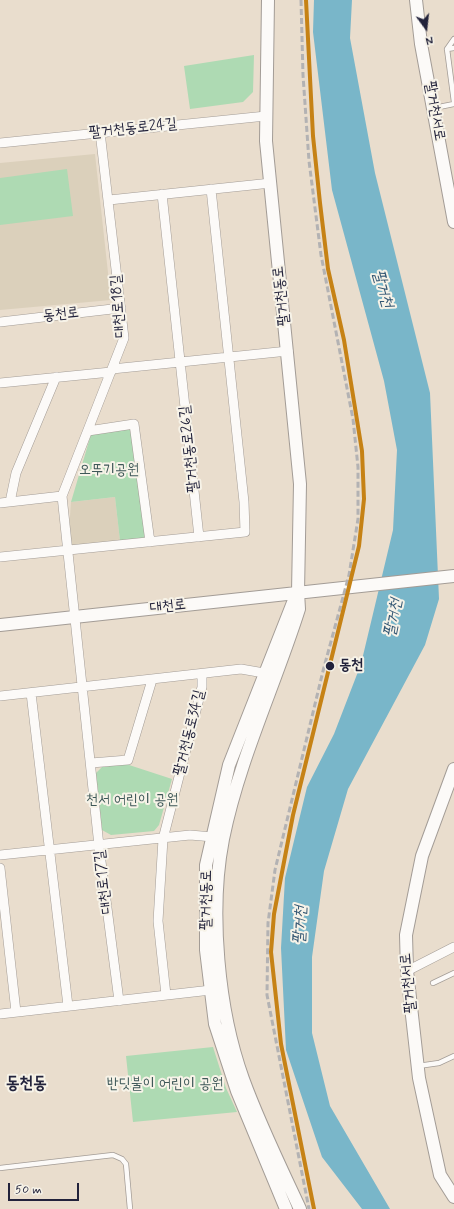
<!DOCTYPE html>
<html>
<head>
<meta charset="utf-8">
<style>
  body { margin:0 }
  #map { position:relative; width:454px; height:1209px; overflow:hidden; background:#e9ddcd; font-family:Mynerve,sans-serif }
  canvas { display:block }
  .north { position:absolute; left:406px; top:8px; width:40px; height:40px; -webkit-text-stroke:3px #f7f3e8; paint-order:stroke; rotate:165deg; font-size:11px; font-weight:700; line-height:16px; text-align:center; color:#22223b }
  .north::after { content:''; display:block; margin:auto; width:14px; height:18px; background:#22223b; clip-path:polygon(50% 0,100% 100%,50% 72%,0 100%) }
  .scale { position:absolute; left:8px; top:1183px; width:71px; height:18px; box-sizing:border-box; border:2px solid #22223b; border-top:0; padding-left:5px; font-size:12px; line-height:14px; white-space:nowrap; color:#22223b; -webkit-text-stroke:3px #f7f3e8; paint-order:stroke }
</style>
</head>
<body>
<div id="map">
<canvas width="454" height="1209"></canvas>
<div class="north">N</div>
<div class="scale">50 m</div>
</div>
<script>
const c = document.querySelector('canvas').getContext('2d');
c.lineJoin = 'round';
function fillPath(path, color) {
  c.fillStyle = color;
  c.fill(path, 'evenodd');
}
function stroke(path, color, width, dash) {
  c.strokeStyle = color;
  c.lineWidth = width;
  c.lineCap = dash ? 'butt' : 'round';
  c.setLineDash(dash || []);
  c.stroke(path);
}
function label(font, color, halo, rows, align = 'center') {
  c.font = font + ' Mynerve,"Poor Story",sans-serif';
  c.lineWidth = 4;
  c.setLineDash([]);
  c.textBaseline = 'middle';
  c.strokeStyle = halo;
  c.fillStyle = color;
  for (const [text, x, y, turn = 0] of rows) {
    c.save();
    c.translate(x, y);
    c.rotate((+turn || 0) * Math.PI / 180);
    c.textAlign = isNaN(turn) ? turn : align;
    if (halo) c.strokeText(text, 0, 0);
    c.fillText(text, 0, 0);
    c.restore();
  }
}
fillPath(new Path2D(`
  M 95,154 L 111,300 L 0,310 L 0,163 Z
  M 115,497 L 120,541 L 72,546 L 69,530 L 71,502 Z`), '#dbd0bb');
fillPath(new Path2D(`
  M 254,55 L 253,92 L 243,102 L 190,109 L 184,66 Z
  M 67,169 L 73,216 L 0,225 L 0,178 Z
  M 131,427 L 145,538 L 120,541 L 115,497 L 71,502 L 92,431 Z
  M 126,764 L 172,779 L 159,825 L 154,831 L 111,835 L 102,830 L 96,773 L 102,767 Z
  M 213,1047 L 226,1088 L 237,1112 L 133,1122 L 126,1056 Z`), '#aedab3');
fillPath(new Path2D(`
  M 314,0 L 352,0 L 350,38 L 375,173 L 430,393 L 439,599 L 425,645 L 348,789 L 324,871 L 312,957 L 312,1033 L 330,1106 L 390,1209 L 362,1209 L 322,1157 L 286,1050 L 281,948 L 285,878 L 307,787 L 334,734 L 361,664 L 393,530 L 397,450 L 384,381 L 332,190 L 313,32 Z`), '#79b6c9');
const service = new Path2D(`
  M 454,48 L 447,49 L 454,102
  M 447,49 L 454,39
  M 434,108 L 454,104
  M 433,983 L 454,973
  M 418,1066 L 439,1063 L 454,1056
  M 0,1168 L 113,1155 L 122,1159 L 126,1164 L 130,1209`);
const minor = new Path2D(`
  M 100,132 L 124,338 L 62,496 L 99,846 L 119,1001
  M 0,143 L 266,116
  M 162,194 L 199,537
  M 109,200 L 271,183
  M 0,322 L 121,308
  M 112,369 L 288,351
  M 0,383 L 111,372
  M 88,431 L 134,424 L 150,542
  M 10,502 L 16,473 L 56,377
  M 0,503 L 62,496
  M 0,557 L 245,532 L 244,502 L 211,189
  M 31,693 L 68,1006
  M 0,696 L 241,669 L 264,673
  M 91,763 L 128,760 L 152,680
  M 0,855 L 190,835 L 213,837
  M 0,868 L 16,1012
  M 407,971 L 454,947
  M 166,995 L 158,921 L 163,839 L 202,687 L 202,674
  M 0,1014 L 211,990`);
const secondary = new Path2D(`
  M 268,0 L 266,141 L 300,484 L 298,592 L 299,609 C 275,685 239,760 223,839 C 209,911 218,1010 243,1079 C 259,1123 280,1166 300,1209
  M 416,0 L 421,44 L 454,222
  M 0,625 L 454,576
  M 454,769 L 422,856 L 406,935 L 407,971 L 419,1078 L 440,1175 L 454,1197
  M 286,1209 L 237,1091 L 215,1024 L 206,950 L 206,865 L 229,765 L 296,595`);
stroke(service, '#a39c96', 6);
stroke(minor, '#a39c96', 10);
stroke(secondary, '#a39c96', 14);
stroke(service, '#fcfaf8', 4.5);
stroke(minor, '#fcfaf8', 9);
stroke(secondary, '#fcfaf8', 12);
stroke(new Path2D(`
  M 301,0 L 303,75 L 309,161 L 321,255 L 353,419 L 358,467 L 358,519 L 349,575 L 323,671 L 275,870 L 268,923 L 267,995 L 309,1209`), '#b3b2b3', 3, [6, 3]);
stroke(new Path2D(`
  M 306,0 L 313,136 L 320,203 L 328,269 L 344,340 L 362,451 L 364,499 L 359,546 L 293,815 L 274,914 L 271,952 L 281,1044 L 314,1209`), '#c68215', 4);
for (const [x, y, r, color] of [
  [330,666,5,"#22223b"]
]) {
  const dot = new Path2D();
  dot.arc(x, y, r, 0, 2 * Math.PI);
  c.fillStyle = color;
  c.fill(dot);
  stroke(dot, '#f7f3e8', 1.5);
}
label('15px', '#22223b', '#f7f3e8', [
  ["팔거천서로",434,111,80],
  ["팔거천동로24길",133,129,-6],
  ["팔거천동로",282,296,-96],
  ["대천로18길",119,306,-94],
  ["동천로",61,315,-6],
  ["팔거천동로26길",190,449,-96],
  ["대천로",168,607,-6],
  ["팔거천동로34길",190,733,-76],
  ["대천로17길",104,882,-97],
  ["팔거천동로",207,900,-89],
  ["팔거천서로",409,983,-95]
]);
label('15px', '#3e5858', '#f7f3e8', [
  ["오뚜기공원",109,471],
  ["천서 어린이 공원",132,801],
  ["반딧불이 어린이 공원",165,1085]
]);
label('bold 15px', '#22223b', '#f7f3e8', [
  ["동천",339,666]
], 'left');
label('italic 16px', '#325673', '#f7f3e8', [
  ["팔거천",382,289,74],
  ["팔거천",394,618,-79],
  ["팔거천",301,925,-87]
]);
label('bold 17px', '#22223b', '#f7f3e8', [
  ["동천동",26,1084]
]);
</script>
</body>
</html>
